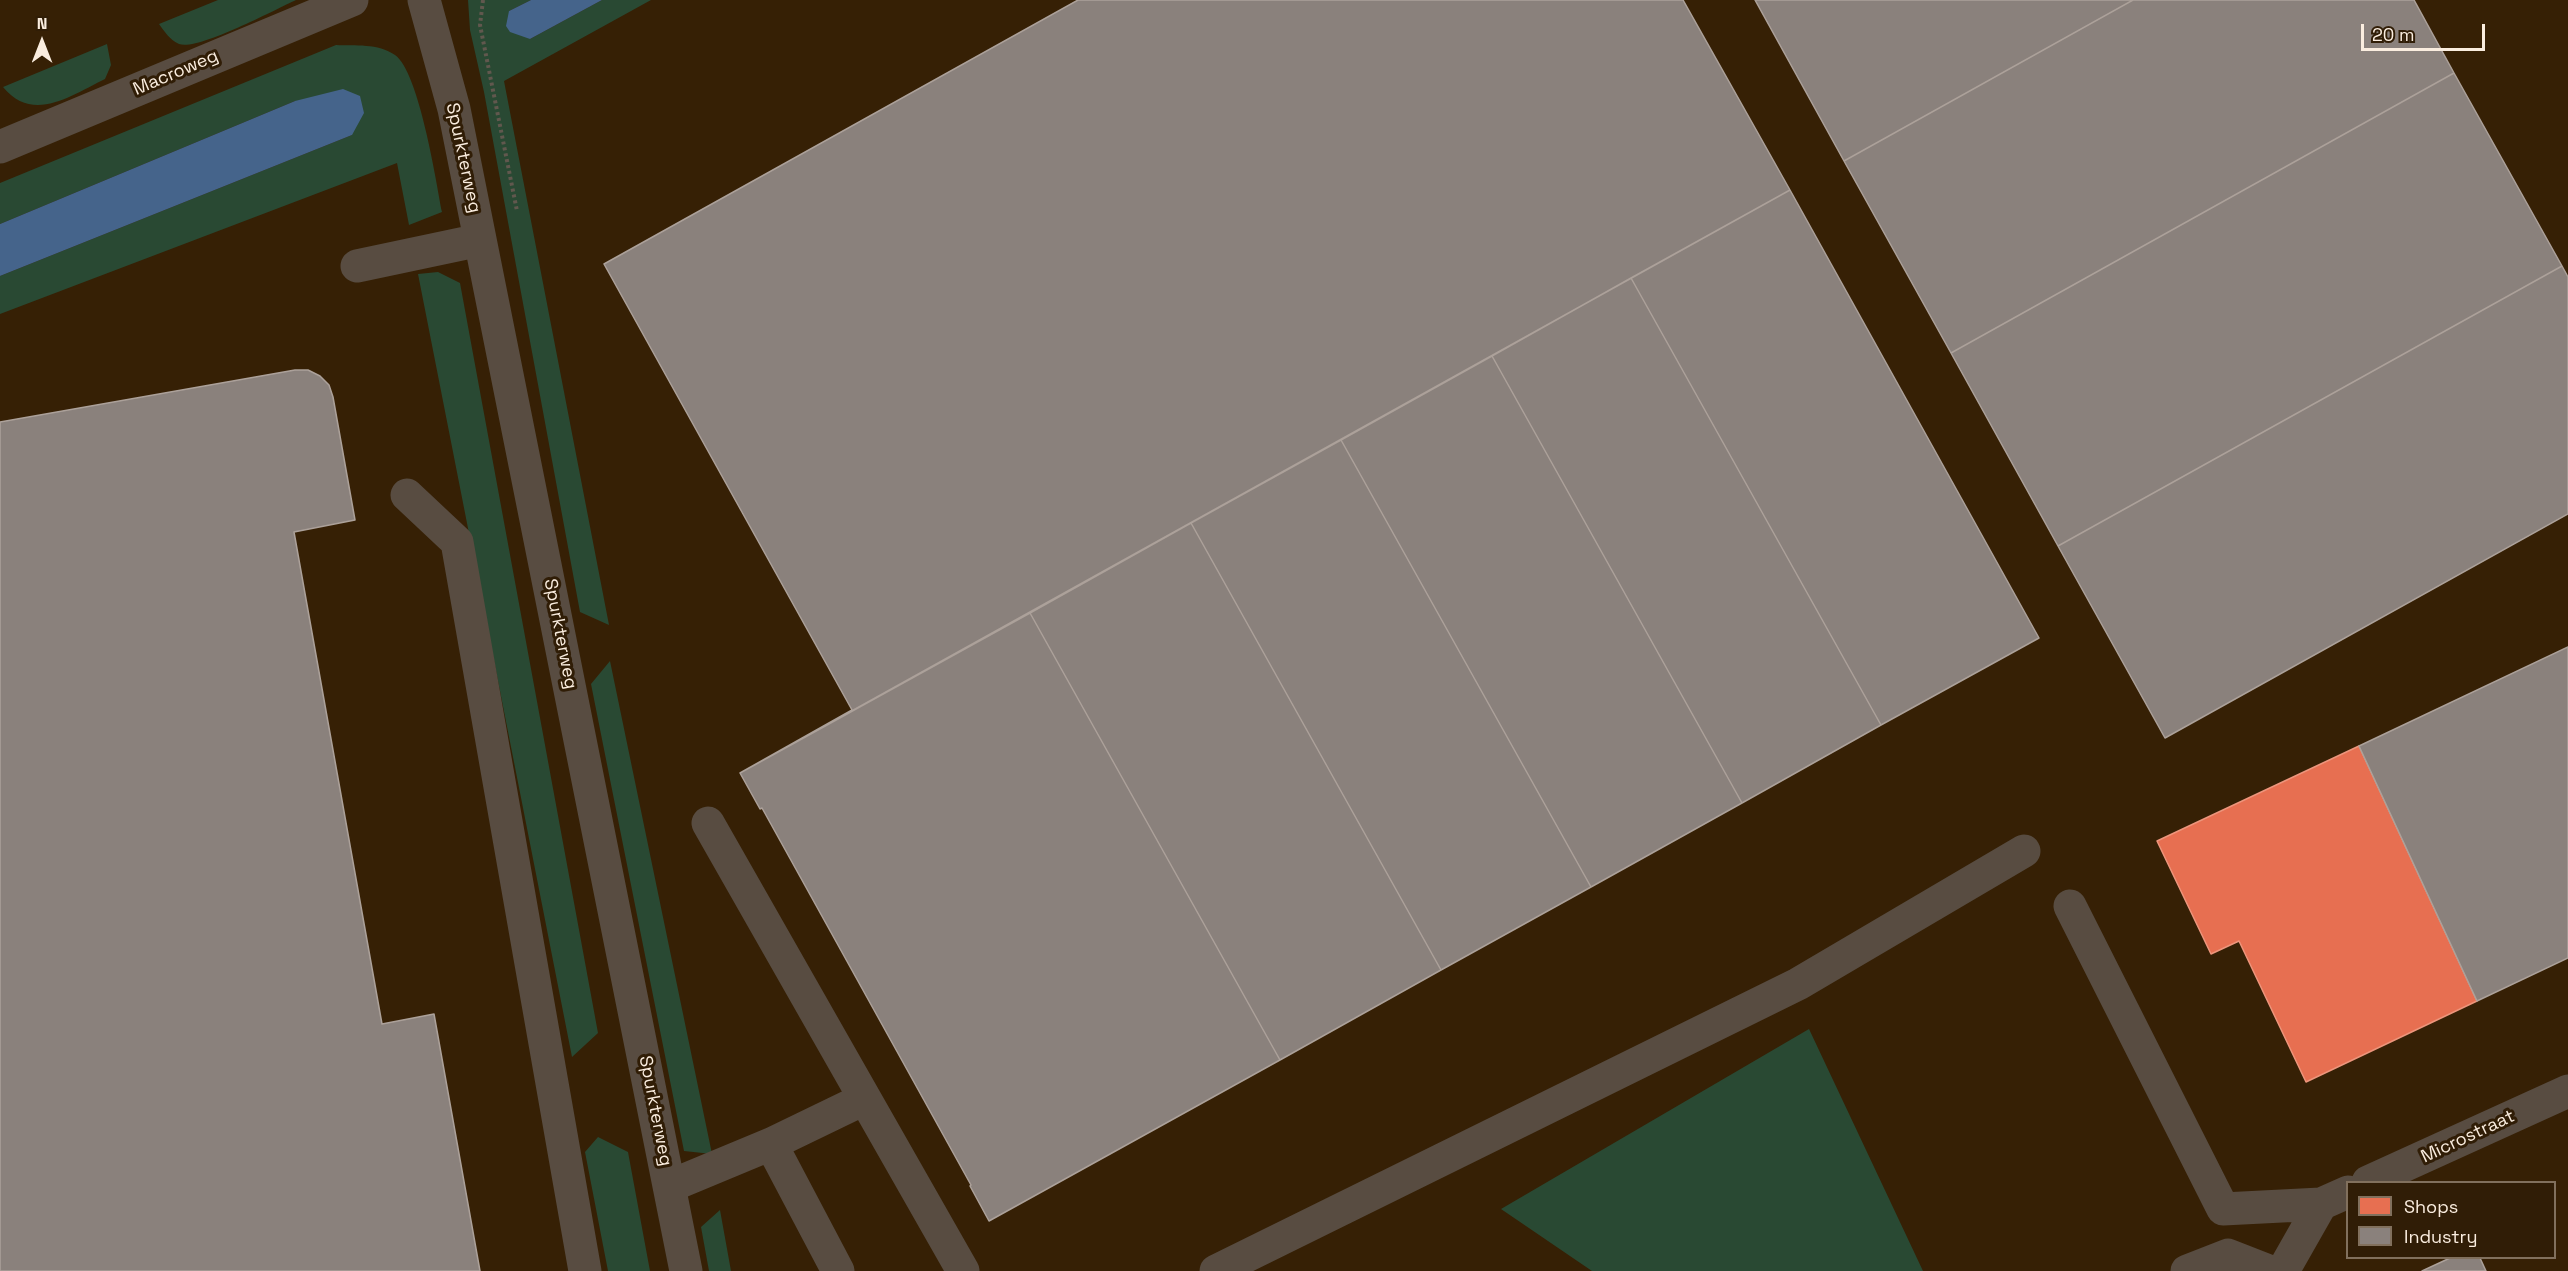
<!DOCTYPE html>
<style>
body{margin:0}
#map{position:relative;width:2568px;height:1271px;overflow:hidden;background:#261c10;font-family:"Space Grotesk",sans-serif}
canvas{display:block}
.legend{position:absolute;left:2346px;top:1181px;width:210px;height:78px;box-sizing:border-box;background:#301d06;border:2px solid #81705d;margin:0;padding:8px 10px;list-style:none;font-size:18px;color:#faeddf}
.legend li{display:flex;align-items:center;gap:12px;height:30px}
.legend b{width:30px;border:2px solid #81705d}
.north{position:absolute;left:12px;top:12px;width:60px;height:60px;-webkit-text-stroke:4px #301d06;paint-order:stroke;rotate:0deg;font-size:16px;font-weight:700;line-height:24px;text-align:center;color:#faeddf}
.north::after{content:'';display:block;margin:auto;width:21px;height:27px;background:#faeddf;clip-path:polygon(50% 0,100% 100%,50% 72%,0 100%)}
.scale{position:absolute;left:2361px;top:24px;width:124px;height:27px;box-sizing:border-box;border:3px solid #faeddf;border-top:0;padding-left:8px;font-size:18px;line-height:21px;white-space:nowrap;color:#faeddf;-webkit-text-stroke:4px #301d06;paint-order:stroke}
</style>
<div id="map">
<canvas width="2568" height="1271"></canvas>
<ul class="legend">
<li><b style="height:16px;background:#e76f51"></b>Shops</li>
<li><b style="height:16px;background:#8a817c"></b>Industry</li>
</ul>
<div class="north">N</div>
<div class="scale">20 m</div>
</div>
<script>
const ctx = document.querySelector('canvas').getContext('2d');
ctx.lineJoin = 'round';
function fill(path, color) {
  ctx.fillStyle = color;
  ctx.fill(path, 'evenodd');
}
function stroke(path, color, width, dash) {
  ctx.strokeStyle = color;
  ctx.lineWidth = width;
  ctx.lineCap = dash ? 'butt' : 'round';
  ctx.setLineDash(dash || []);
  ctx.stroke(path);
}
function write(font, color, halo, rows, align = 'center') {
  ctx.font = font + ' "Space Grotesk",sans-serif';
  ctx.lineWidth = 6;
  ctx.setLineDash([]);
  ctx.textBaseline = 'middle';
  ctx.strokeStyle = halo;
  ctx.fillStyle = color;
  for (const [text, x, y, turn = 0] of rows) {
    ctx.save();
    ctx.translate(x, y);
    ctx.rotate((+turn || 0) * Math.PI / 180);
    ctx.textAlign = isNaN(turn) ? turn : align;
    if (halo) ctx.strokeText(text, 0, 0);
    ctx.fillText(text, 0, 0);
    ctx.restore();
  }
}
const built = new Path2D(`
 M0,0H2568V1271H0ZM2348,1182H2554V1258H2348Z`);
const green = new Path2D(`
 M218,0H296C274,10 198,51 179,44C170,40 164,31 159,24Z
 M468,0H531L509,11L530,39L602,0H651L504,81L609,625L580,612L484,92L470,30Z
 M107,44L111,65L105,79C72,95 33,124 3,87Z
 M336,45C355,46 378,43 395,55C419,72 436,180 442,212L409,225L397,163L0,314V276L352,135L295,101L0,224V183Z
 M438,272L460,283L598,1033L572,1057L418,274Z
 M610,661L712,1154L684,1151L591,684Z
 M1809,1029L1923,1271H1592L1501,1209Z
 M598,1137L628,1152L650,1271H608L585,1152Z
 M720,1210L731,1271H709L701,1227Z`);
const water = new Path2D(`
 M531,0H602L530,39L510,32L506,26L509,11Z
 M343,89L360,96L364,113L352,135L0,276V224L295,101Z`);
const shops = new Path2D(`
 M2359,746L2477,1001L2306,1082L2239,941L2211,954L2157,841Z`);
const industry = new Path2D(`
 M1078,0H1683L1790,190L740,773L852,710L604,264Z
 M1755,0H2133L1844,161Z
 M2133,0H2414L2454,73L1951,353L1844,161Z
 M2454,73L2562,266L2058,546L1951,353Z
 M1790,190L2039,638L1881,725L1631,278Z
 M2562,266L2568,277V514L2165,738L2058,546Z
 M1631,278L1881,725L1742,803L1492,356Z
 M1492,356L1742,803L1591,887L1341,440Z
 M295,370H308L320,376L329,385L333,397L355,520L294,532L382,1024L434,1014L480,1271H0V422Z
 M1341,440L1591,887L1441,970L1191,523Z
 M1191,523L1441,970L1280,1060L1030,613Z
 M1030,613L1280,1060L989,1221L970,1186L971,1185L762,808L760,809L740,773Z
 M2568,647V958L2477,1001L2359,746Z
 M2450,1258H2480L2486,1271H2422Z`);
const path = new Path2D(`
 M483,0L480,25L517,211`);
const minor = new Path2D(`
 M424,0L454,109L686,1271
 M0,147L352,0
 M357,266L480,240
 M407,495L457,542L585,1271
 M708,823L963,1271
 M2070,906L2223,1209L2321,1204
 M771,1144L838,1271
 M2368,1182L2568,1091
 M670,1186L771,1144L864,1099
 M1216,1271L1798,984L2024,851
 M2187,1271L2228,1255L2269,1271
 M2283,1271L2321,1204L2348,1192`);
const streetNames = [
 ["Macroweg",176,73,-23],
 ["Spurkterweg",463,158,78],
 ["Spurkterweg",560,634,79],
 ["Spurkterweg",655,1111,79],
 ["Microstraat",2468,1137,-25]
];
fill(built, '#362005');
fill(green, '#294933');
fill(water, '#45648b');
fill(shops, '#e76f51');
stroke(shops, '#ed957c', 1.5);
fill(industry, '#8a817c');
stroke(industry, '#aca19a', 1.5);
stroke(path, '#61584e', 4, [3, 3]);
stroke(minor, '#584c41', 33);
write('18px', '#faeddf', '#301d06', streetNames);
</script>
